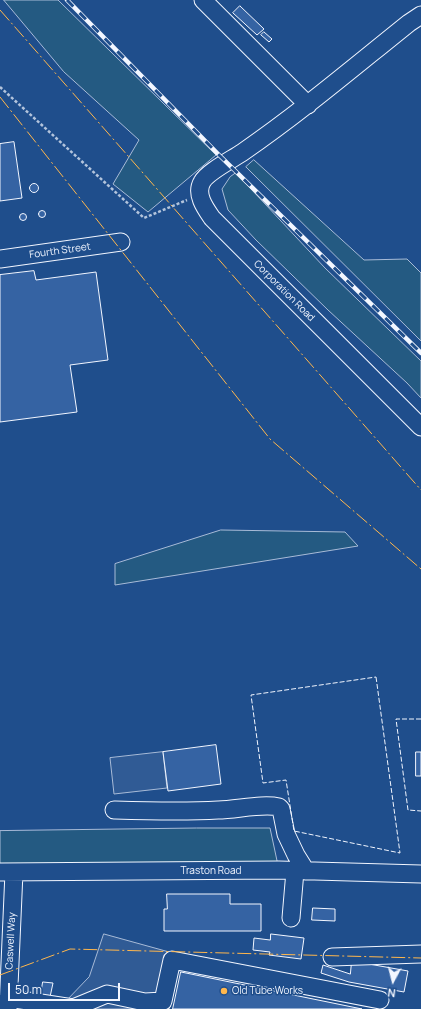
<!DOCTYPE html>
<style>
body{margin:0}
#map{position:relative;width:421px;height:1009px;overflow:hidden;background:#1f4e8c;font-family:Manrope,sans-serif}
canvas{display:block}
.north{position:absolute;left:373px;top:961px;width:40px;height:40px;-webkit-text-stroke:3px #1f4e8c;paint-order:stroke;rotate:187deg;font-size:11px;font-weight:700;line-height:16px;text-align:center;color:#f2f6ff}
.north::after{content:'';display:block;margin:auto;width:14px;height:18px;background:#f2f6ff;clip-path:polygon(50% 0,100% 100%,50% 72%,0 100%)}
.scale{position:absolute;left:8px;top:983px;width:112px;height:18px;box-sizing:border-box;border:2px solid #f2f6ff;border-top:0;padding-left:5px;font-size:12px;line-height:14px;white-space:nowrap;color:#f2f6ff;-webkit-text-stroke:3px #1f4e8c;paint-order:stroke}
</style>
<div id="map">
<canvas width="421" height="1009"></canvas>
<div class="north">N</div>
<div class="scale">50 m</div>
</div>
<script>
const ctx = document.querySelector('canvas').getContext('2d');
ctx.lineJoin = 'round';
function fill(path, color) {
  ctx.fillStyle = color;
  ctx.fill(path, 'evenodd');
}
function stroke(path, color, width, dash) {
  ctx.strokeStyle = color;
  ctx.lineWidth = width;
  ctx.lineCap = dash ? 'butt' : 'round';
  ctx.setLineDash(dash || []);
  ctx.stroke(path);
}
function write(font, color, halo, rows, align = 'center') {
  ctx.font = font + ' Manrope,sans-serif';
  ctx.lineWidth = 3;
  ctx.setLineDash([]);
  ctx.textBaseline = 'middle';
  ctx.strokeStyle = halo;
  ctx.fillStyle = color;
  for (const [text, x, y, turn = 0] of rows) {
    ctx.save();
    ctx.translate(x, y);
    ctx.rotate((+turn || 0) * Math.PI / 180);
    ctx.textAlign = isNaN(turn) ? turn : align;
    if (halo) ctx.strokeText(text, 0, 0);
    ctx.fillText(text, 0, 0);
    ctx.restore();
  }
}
const green = new Path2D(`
 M4,0H58L216,155L148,212L113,184L139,140L64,72Z
 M254,160L364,260L407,259L421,273V341L246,167Z
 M236,173L325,268L421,361V398L407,383L328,310L256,240L228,210L222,189L230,177Z
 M221,530L345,532L358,546L115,585V564Z
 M197,828H270L279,870L0,872V831Z`);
const parking = new Path2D(`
 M163,752L167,788L114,794L110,758Z
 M104,934L180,955L169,1009H61L65,1002L89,977Z`);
const building = new Path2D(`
 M240,6L264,29L257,35L233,13Z
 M264,32L272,39L269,42L261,35Z
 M14,142L22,198L0,201V144Z
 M29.5 188a4.5 4.5 0 1 1 9 0a4.5 4.5 0 1 1-9 0Z
 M38.5 214a3.5 3.5 0 1 1 7 0a3.5 3.5 0 1 1-7 0Z
 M19.5 217a3.5 3.5 0 1 1 7 0a3.5 3.5 0 1 1-7 0Z
 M34,271L36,280L96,272L108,360L70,365L77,412L0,422V275Z
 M216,745L221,784L168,791L163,752Z
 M416,752H421V776H416Z
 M167,894H230V904H261V931H164V909H167Z
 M313,908L335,909V921L312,920Z
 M271,934L304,938L301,959L269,955L270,952L253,950L254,938L270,940Z
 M352,961L408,971L404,992L349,982L321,973L323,965L350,974Z
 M181,972L362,1009H173Z
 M43,982L53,983L50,997L41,995Z`);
const path = new Path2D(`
 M0,87L144,218L187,200`);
const minor = new Path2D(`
 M203,0L308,105
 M421,15L409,23C354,67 301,112 243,152C233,159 207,172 202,182C195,194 205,208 212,218L421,427
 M0,259L121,242
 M114,810C149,811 183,812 218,810C236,810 262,803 279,807L281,809L286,834L296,855L306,871
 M0,872L279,870L421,874
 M291,918L295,871
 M332,957L421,954
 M8,998L73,1008L107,994L145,1002L163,1001L172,960L380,1000
 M8,1009L14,872`);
const rail = new Path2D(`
 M67,0L217,153L421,353`);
const fence = new Path2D(`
 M376,677L400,853L294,831L286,780L263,783L251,695Z
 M421,719H396L408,810L421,811`);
const power = new Path2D(`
 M0,10L421,490
 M0,97L270,439L421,569
 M0,975L70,949L421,958`);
const markers = [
 [224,991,4,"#ffb74d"]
];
const streetNames = [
 ["Fourth Street",60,251,-8],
 ["Corporation Road",284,291,45],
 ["Traston Road",211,871],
 ["Caswell Way",11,941,-87]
];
const poiNames = [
 ["Old Tube Works",232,991]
];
fill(green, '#245a82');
stroke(green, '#a8bbd7', 1);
fill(parking, '#305b95');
stroke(parking, '#a8bbd7', 1);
fill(building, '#3563a3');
stroke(building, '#f2f6ff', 1);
stroke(minor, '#f2f6ff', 19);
stroke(path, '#b3c4dc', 2.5, [3, 2]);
stroke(minor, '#1f4e8c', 17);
stroke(rail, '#f2f6ff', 4.5);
stroke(rail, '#1f4e8c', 3, [9]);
stroke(fence, '#f2f6ff', 1, [5, 2]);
stroke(power, '#ffb74d', 1, [14, 3, 2, 3]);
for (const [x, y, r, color] of markers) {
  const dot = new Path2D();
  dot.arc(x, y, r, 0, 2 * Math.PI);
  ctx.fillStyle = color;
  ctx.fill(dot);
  stroke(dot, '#1f4e8c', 1.5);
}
write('10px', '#f2f6ff', '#1f4e8c', streetNames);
write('10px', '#f2f6ff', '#1f4e8c', poiNames, 'left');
</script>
